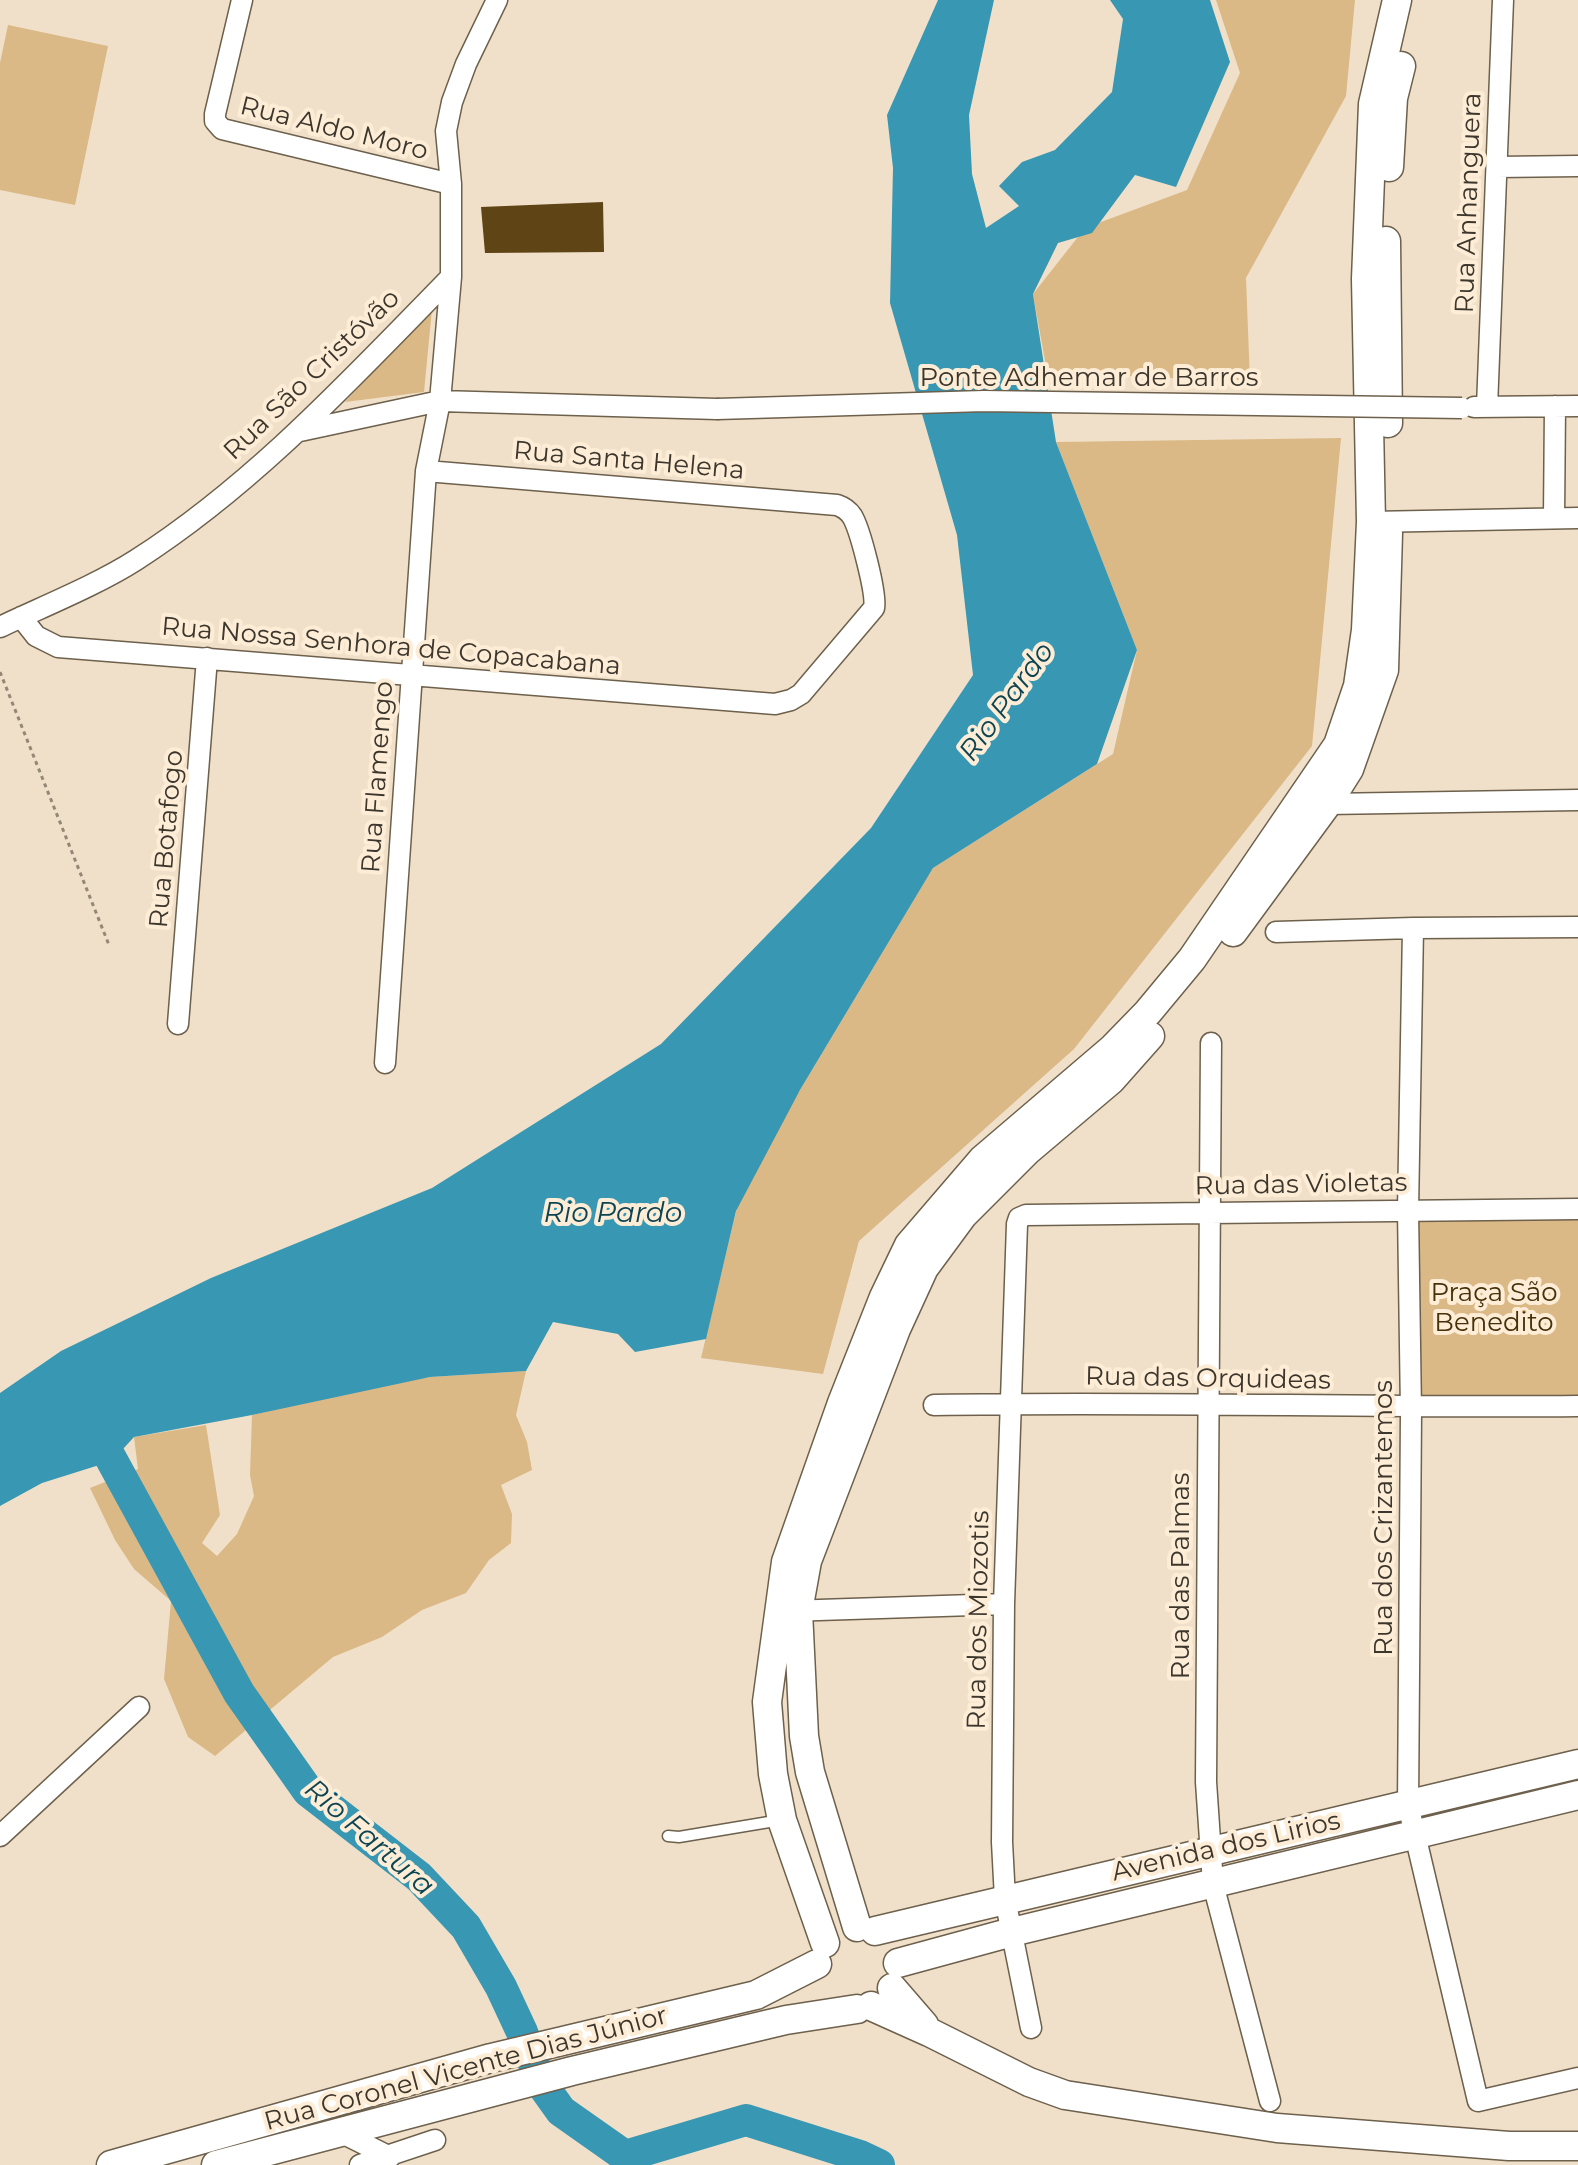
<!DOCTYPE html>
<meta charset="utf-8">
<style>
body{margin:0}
canvas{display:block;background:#f0e0c9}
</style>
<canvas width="1578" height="2165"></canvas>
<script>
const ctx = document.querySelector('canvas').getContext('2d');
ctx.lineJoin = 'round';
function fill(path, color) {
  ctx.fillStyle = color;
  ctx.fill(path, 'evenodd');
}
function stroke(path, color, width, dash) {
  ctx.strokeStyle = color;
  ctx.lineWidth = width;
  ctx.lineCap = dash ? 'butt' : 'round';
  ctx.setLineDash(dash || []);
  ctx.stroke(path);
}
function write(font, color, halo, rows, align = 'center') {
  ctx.font = font + ' Montserrat,sans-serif';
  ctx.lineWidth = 8;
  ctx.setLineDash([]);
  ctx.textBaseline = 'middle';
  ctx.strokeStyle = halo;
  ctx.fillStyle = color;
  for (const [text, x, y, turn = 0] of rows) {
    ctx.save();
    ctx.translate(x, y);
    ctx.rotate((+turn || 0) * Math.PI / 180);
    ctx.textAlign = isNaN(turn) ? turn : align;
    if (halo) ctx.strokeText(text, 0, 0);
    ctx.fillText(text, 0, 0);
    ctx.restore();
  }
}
const green = new Path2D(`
 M1216,0H1355L1346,96L1246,278L1250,382L1047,372L1033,294L1085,228L1187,190L1240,73Z
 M8,25L108,46L75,205L0,190V63Z
 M432,309L424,392L345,402Z
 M1341,438L1312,746L1074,1049L859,1241L823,1374L701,1358L742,1187L933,868L1113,754L1137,650L1056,442Z
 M1578,1209V1407L1411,1413L1408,1210Z
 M526,1371L516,1415L527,1442L532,1470L501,1485L512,1514L511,1543L489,1560L466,1593L422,1610L382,1637L333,1657L215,1756L188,1737L164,1679L171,1601L134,1569L115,1540L90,1488L138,1469L134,1437L206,1425L220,1515L202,1543L217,1556L237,1534L254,1496L250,1475L252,1415L377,1385L430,1377Z`);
const water = new Path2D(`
 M938,0H994L969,115L972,174L986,228L1019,206L999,186L1022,162L1055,150L1112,92L1123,19L1110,0H1210L1230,62L1176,187L1135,175L1092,233L1058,243L1033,294L1056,442L1137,650L1097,764L933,868L800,1090L736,1211L706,1339L635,1352L618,1334L553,1322L526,1371L430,1377L252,1415L134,1437L112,1461L42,1483L0,1506V1393L61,1351L211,1278L432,1188L661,1044L871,828L973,675L957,535L890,303L893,168L887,115Z`);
const river = new Path2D(`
 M92,1424L239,1693L308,1791L419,1877L466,1927L501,1987L522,2032L541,2083L561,2111L625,2156L746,2120L860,2156L879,2165`);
const building = new Path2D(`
 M603,202L604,252L485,253L481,207Z`);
const path = new Path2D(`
 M0,672L109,945`);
const lane = new Path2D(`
 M668,1836L679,1837L781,1820`);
const street = new Path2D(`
 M242,0L215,114V121L222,129L451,184
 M1497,167L1578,166
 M1474,407L1578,406
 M1487,407L1503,0
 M300,431L440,401L717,409
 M1554,517L1555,406
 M1371,522L1578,518
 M21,617L36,636L58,647L775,704L791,700L801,694L874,608C877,594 860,529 852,516C848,510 843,507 837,505L426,471
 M0,627C42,607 97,585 136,560C256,483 352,378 451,277
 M1327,804L1578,800
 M1413,928L1408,1210L1411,1413L1408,1805L1478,2101L1578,2078
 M1276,932L1413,928L1578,927
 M178,1024L207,658
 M1211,1043L1206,1782L1213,1884L1270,2101
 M385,1063L426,471L440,401L451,277V184L446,131L452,102L466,64L497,0
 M934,1405C1149,1401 1363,1408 1578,1406
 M788,1611L1004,1604
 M0,1836L139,1707
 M1031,2028L1005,1899L1002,1842L1004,1604L1017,1224L1019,1218L1026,1215L1578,1209
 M340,2132L390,2157
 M360,2165L435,2140`);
const secondary = new Path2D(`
 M1389,167L1393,98L1401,66
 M1386,241L1388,423
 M1233,932L1327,804L1349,769L1384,670L1388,533
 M857,1927L810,1772L804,1736L798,1611L807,1561L896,1329L924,1268L963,1215L1027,1151L1111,1080L1150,1036
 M875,1931L1578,1764
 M825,1943L782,1820L773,1774L767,1702L786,1562L842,1403L884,1297L909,1245L982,1160L1112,1049L1148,1012L1192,959L1338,745L1358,686L1366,630L1371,522L1366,279L1373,104L1397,0
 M898,1963L1012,1932L1578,1795
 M892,1988L924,2025
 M871,2006L929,2032L1029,2082L1065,2095L1277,2128L1509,2146H1578
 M111,2165L491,2058L756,1995L817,1964
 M216,2165L572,2071L786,2020L857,2009`);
const streetBridge = new Path2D(`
 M717,409L984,401L1462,408`);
const streetNames = [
 ["Rua Aldo Moro",334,129,14],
 ["Rua Anhanguera",1469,203,-88],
 ["Rua São Cristóvão",312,375,-44],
 ["Ponte Adhemar de Barros",1089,378],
 ["Rua Santa Helena",629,461,5],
 ["Rua Nossa Senhora de Copacabana",391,647,5],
 ["Rua Flamengo",378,777,-86],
 ["Rua Botafogo",167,839,-85],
 ["Rua das Violetas",1301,1185,-1],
 ["Rua das Orquideas",1208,1379,1],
 ["Rua dos Crizantemos",1384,1518,-90],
 ["Rua das Palmas",1181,1576,-90],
 ["Rua dos Miozotis",979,1620,-89],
 ["Avenida dos Lirios",1226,1847,-13],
 ["Rua Coronel Vicente Dias Júnior",466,2069,-15]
];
const parkNames = [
 ["Praça São",1494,1293],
 ["Benedito",1494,1323]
];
const waterNames = [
 ["Rio Pardo",1007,702,-54],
 ["Rio Pardo",613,1214],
 ["Rio Fartura",369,1838,41]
];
fill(green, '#dab986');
fill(water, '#3897b3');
stroke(river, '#3897b3', 32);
fill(building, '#5f4415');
stroke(lane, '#6d604c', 13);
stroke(street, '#6d604c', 23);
stroke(secondary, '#6d604c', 31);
stroke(path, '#938878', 3, [4, 4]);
stroke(lane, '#fff', 10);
stroke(street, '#fff', 20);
stroke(secondary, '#fff', 28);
stroke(streetBridge, '#6d604c', 23, []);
stroke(streetBridge, '#fff', 20);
write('26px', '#3c362d', '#fdedd6', streetNames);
write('26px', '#46310b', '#fdedd6', parkNames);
write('italic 28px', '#0d4453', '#fdedd6', waterNames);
</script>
